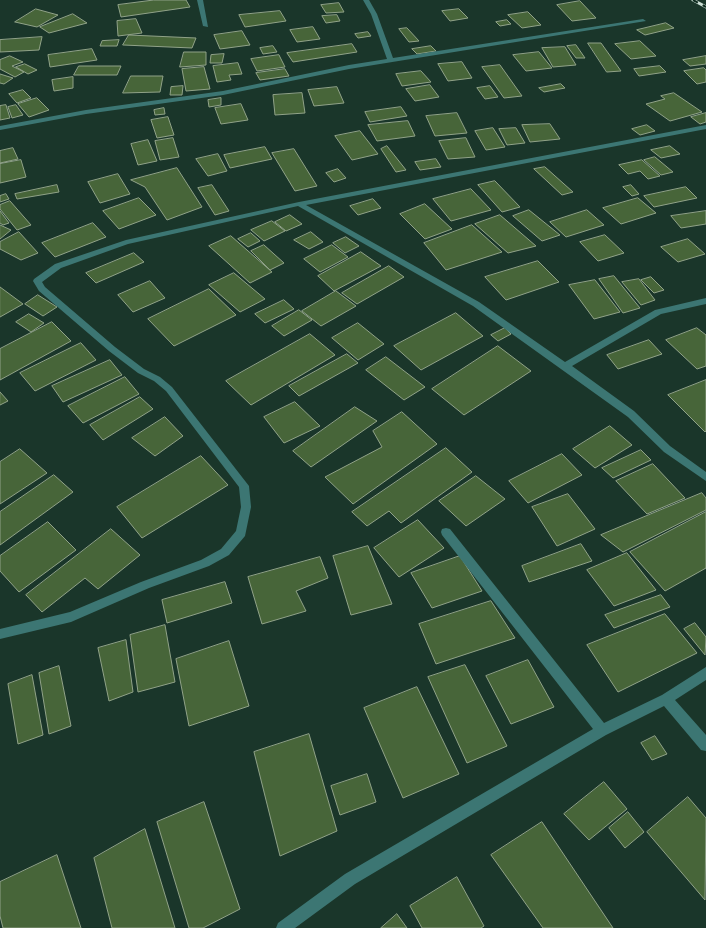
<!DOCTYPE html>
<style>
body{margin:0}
canvas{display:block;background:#1a362a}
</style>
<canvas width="706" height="928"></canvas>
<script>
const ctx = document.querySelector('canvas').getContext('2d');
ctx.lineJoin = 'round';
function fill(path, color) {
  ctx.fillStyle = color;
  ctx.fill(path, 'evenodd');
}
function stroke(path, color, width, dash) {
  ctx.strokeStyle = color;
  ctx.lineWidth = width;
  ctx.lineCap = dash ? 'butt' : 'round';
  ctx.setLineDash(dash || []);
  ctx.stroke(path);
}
const building = new Path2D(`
 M154,0H186L190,7L121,17L118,5Z
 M580,1L596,18L572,21L557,5Z
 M339,3L344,12L326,13L321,5Z
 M36,9L58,15L37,27L15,22Z
 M459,9L468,18L450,21L442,11Z
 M280,11L286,21L245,27L239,15Z
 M528,12L541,25L522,28L508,15Z
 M73,14L87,23L49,33L40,27Z
 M337,15L340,21L326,23L322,16Z
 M136,19L142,33L118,36L117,21Z
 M507,20L511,24L500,26L496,22Z
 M666,23L674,28L645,35L637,30Z
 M313,27L320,39L297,42L290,30Z
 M407,28L419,41L409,42L399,29Z
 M242,31L250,45L220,49L214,35Z
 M368,32L371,36L358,38L355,34Z
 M129,35L196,38L192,48L123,45Z
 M42,37L39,50L0,52V40Z
 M119,40L117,46H100L102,41Z
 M640,41L656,56L631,59L615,44Z
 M588,43H601L621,71L607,72Z
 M352,44L357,52L293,62L287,53Z
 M576,45L585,58H576L567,46Z
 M273,46L277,52L263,54L260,48Z
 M431,46L436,51L417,54L412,49Z
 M565,47L576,65L553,67L542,48Z
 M92,49L97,60L50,67L48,55Z
 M184,52H206V65L180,67Z
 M539,52L552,68L526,71L513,55Z
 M224,54L222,63H210L211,55Z
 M279,55L285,67L257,71L251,59Z
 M10,56L23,62L12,66L24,72L15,77L0,69V60Z
 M706,56V64L690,66L683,60Z
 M462,62L472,78L448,81L438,64Z
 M238,63L242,74L229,75L231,80L217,82L213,66Z
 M25,64L37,70L28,74L16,67Z
 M500,65L522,96L504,98L482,67Z
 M79,66H121L117,75H74Z
 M660,66L666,72L639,76L634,69Z
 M204,67L210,89L186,91L182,69Z
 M704,68L706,70V82L697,84L684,71Z
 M285,69L289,76L260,80L256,73Z
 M421,71L431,82L402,86L396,74Z
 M0,74L13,78L4,84L0,83Z
 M131,76H163L160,92L123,93Z
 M73,77V88L54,91L52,80Z
 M561,84L565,88L544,92L539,88Z
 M430,85L439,97L415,101L406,89Z
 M183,86L182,95H170L171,87Z
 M490,86L498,97L485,99L477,88Z
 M337,87L344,103L314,106L308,90Z
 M23,90L31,98L17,103L9,94Z
 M302,93L305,113L275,115L273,95Z
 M674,93L702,112L670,121L646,104L665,99L661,96Z
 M37,98L49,110L29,117L18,104Z
 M221,98V105L209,107L208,100Z
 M241,104L248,120L221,124L215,108Z
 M6,105L10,118L0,120V106Z
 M16,105L23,115L12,118L8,107Z
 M401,107L407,116L370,122L365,112Z
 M164,108L165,114L155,115L154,110Z
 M457,113L467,133L435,136L426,116Z
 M706,113V122L700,124L691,117Z
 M168,117L174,135L157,138L151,120Z
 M408,121L415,136L377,141L368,125Z
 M550,124L560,139L530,142L522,125Z
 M647,125L655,131L640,135L632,129Z
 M493,128L505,147L486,150L475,131Z
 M516,128L525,143L507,145L499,129Z
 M360,131L378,154L352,160L335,136Z
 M173,138L179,157L160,160L155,141Z
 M466,138L475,157L448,159L439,141Z
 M148,140L157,161L138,165L131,144Z
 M387,146L406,170L396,172L381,149Z
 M670,146L680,154L661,158L651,150Z
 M265,147L272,159L230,168L224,155Z
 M13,148L18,159L0,163V151Z
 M294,149L317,186L295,191L272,153Z
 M218,154L227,171L208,176L196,159Z
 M655,157L673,172L661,175L644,160Z
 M436,159L441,167L420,170L415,162Z
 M21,160L26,177L0,183V164Z
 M642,160L660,176L648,179L640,171L628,174L619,165Z
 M545,167L573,192L562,195L534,169Z
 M177,168L202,207L167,220L145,187L131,180Z
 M338,169L346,178L334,182L326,173Z
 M118,174L130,194L100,203L88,182Z
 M495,181L520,207L502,212L478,185Z
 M57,185L59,192L17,199L15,194Z
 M212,185L229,211L215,215L198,188Z
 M631,185L639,194L632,196L623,187Z
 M686,187L697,198L654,207L644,196Z
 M471,189L491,210L451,221L433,199Z
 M6,194L9,199L0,202V196Z
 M139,198L156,215L119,229L103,211Z
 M638,198L656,213L621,224L603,208Z
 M373,199L381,208L358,215L350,206Z
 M10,201L31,225L17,230L0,209V205Z
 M425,204L452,229L425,239L400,214Z
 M529,210L560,235L542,241L513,216Z
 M587,210L604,225L566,237L550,222Z
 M0,211L9,223L3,225L0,223Z
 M706,211V224L681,228L671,216Z
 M290,215L302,224L286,231L275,222Z
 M500,215L536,246L508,253L475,224Z
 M272,221L285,231L264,241L251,230Z
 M93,223L106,237L55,257L42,243Z
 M0,225L11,230L0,239Z
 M472,225L502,252L446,270L424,243Z
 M19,232L38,253L21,260L0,249V242Z
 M311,232L323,242L309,249L294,240Z
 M251,233L260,241L248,247L238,239Z
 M605,235L624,253L598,261L580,242Z
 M231,236L272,272L250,283L209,246Z
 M346,237L359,246L345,253L333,243Z
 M688,239L705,254L678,262L661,247Z
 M264,245L284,263L270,270L251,251Z
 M332,245L348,257L320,272L304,259Z
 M361,252L381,266L334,291L318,276Z
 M134,253L144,262L96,283L86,273Z
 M538,261L559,282L506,300L485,277Z
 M389,266L404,277L357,304L342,293Z
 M234,273L265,299L240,312L209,285Z
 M614,276L640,308L623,313L599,279Z
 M651,277L664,290L654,293L641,280Z
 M639,279L655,300L641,305L622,282Z
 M595,280L620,312L594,319L569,285Z
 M150,281L165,298L133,312L118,295Z
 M0,287L23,304L0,317Z
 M209,289L236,315L174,346L148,319Z
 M336,291L356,306L321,326L302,311Z
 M38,295L57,307L43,316L25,304Z
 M284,300L294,309L265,323L255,314Z
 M299,310L312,320L284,336L272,326Z
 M456,313L483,336L421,370L394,346Z
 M29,314L44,323L31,332L16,322Z
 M52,322L71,341L0,380V349Z
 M358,323L384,344L358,360L332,338Z
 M505,328L511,334L498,341L491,335Z
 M697,328L706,335V366L697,369L666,340Z
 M310,334L335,355L251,405L226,381Z
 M649,340L662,354L618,369L607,355Z
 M81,343L96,360L35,391L20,373Z
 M498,346L531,371L464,415L432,389Z
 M347,354L358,363L299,396L289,386Z
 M386,357L425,387L404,400L366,370Z
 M110,360L122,375L63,402L52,386Z
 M125,377L139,394L83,423L68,406Z
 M706,380V431L705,432L668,395Z
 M0,392L8,401L0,405Z
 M140,397L153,409L103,440L90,425Z
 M295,402L320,426L284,443L264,417Z
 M355,407L377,421L311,467L293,451Z
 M402,412L437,444L353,504L325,477L382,447L373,431Z
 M165,417L183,436L155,456L132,438Z
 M610,426L632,445L595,468L573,449Z
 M446,448L472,472L401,523L389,511L367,526L352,512Z
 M20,449L47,473L0,504V462Z
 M641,450L651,460L613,478L602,468Z
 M562,454L582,475L528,503L509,481Z
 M201,456L228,485L142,538L117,507Z
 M653,464L685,498L647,514L616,481Z
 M54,475L73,492L0,545V512Z
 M476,476L505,499L466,526L439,501Z
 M702,493L706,498V510L623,552L601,535Z
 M568,494L595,529L557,546L532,507Z
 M706,512V568L665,591L630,552Z
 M418,520L444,548L399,577L374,548Z
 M48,522L76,550L19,592L0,571V556Z
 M111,529L140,555L98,589L85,578L42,612L26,595Z
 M581,544L592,561L529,582L522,566Z
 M368,546L392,604L351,615L333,556Z
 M627,553L656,590L614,606L587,570Z
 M460,556L482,591L432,608L411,573Z
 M320,557L328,578L296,591L306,611L262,624L248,577Z
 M225,582L232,603L167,623L162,600Z
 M661,595L670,607L614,628L605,615Z
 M491,601L515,638L436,664L419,624Z
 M665,614L697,653L618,692L587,645Z
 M695,623L706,637L705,655L684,629Z
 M165,625L175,682L138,692L130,635Z
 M126,640L133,692L109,701L98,648Z
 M229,641L249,706L189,726L176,659Z
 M528,660L554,707L511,724L486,676Z
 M465,665L507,746L467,763L428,677Z
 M59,666L71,726L49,734L39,673Z
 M32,675L43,735L18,744L8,684Z
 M417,687L459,774L403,798L364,708Z
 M309,734L337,831L280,856L254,752Z
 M655,736L667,754L652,760L641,743Z
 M367,774L376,802L340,815L331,786Z
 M604,782L627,809L589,840L564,814Z
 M688,797L706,818L705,900L647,832Z
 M204,802L240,909L203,928H189L157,822Z
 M628,812L644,832L625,848L609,828Z
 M542,822L613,928H543L491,855Z
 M145,829L175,928H112L94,858Z
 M57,855L81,928H3L0,916V882Z
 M457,877L484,926L481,928H422L410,906Z
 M397,914L407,928H381Z`);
const minor = new Path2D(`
 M197,0H203L208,27L203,26Z
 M363,0H369L377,14L393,58L643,19L646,21L349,69L223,95L86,114L0,130V126L86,110L223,91L349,65L387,59L371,14Z
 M706,125V129L306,205L479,302L565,362L655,310L706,298V304L661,314L572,366L634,411L670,446L706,472V481L664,452L628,417L473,306L298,206L128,244L61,268L42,282L45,287L115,347L144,369L160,377L172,387L249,486L251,507L245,536L229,555L209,566L149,588L71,622L0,639V629L70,612L141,582L201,560L221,549L236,531L241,507L239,487L166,391L154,381L138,373L109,351L39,291L33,281L34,279L55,264L126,240L299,202Z
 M446,528L450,529L604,723L662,695L706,667V680L675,700L706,735V751L701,750L664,706L606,735L355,884L295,928H276L278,923L345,874L593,729L442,535L441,532L442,529Z`);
const rail = new Path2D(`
 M693,0L706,7`);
fill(building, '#476539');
stroke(building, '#90a288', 1);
fill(minor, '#3c7673');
stroke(rail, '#ccded5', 3);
stroke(rail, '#0f2c20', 2, [5.5]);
</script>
